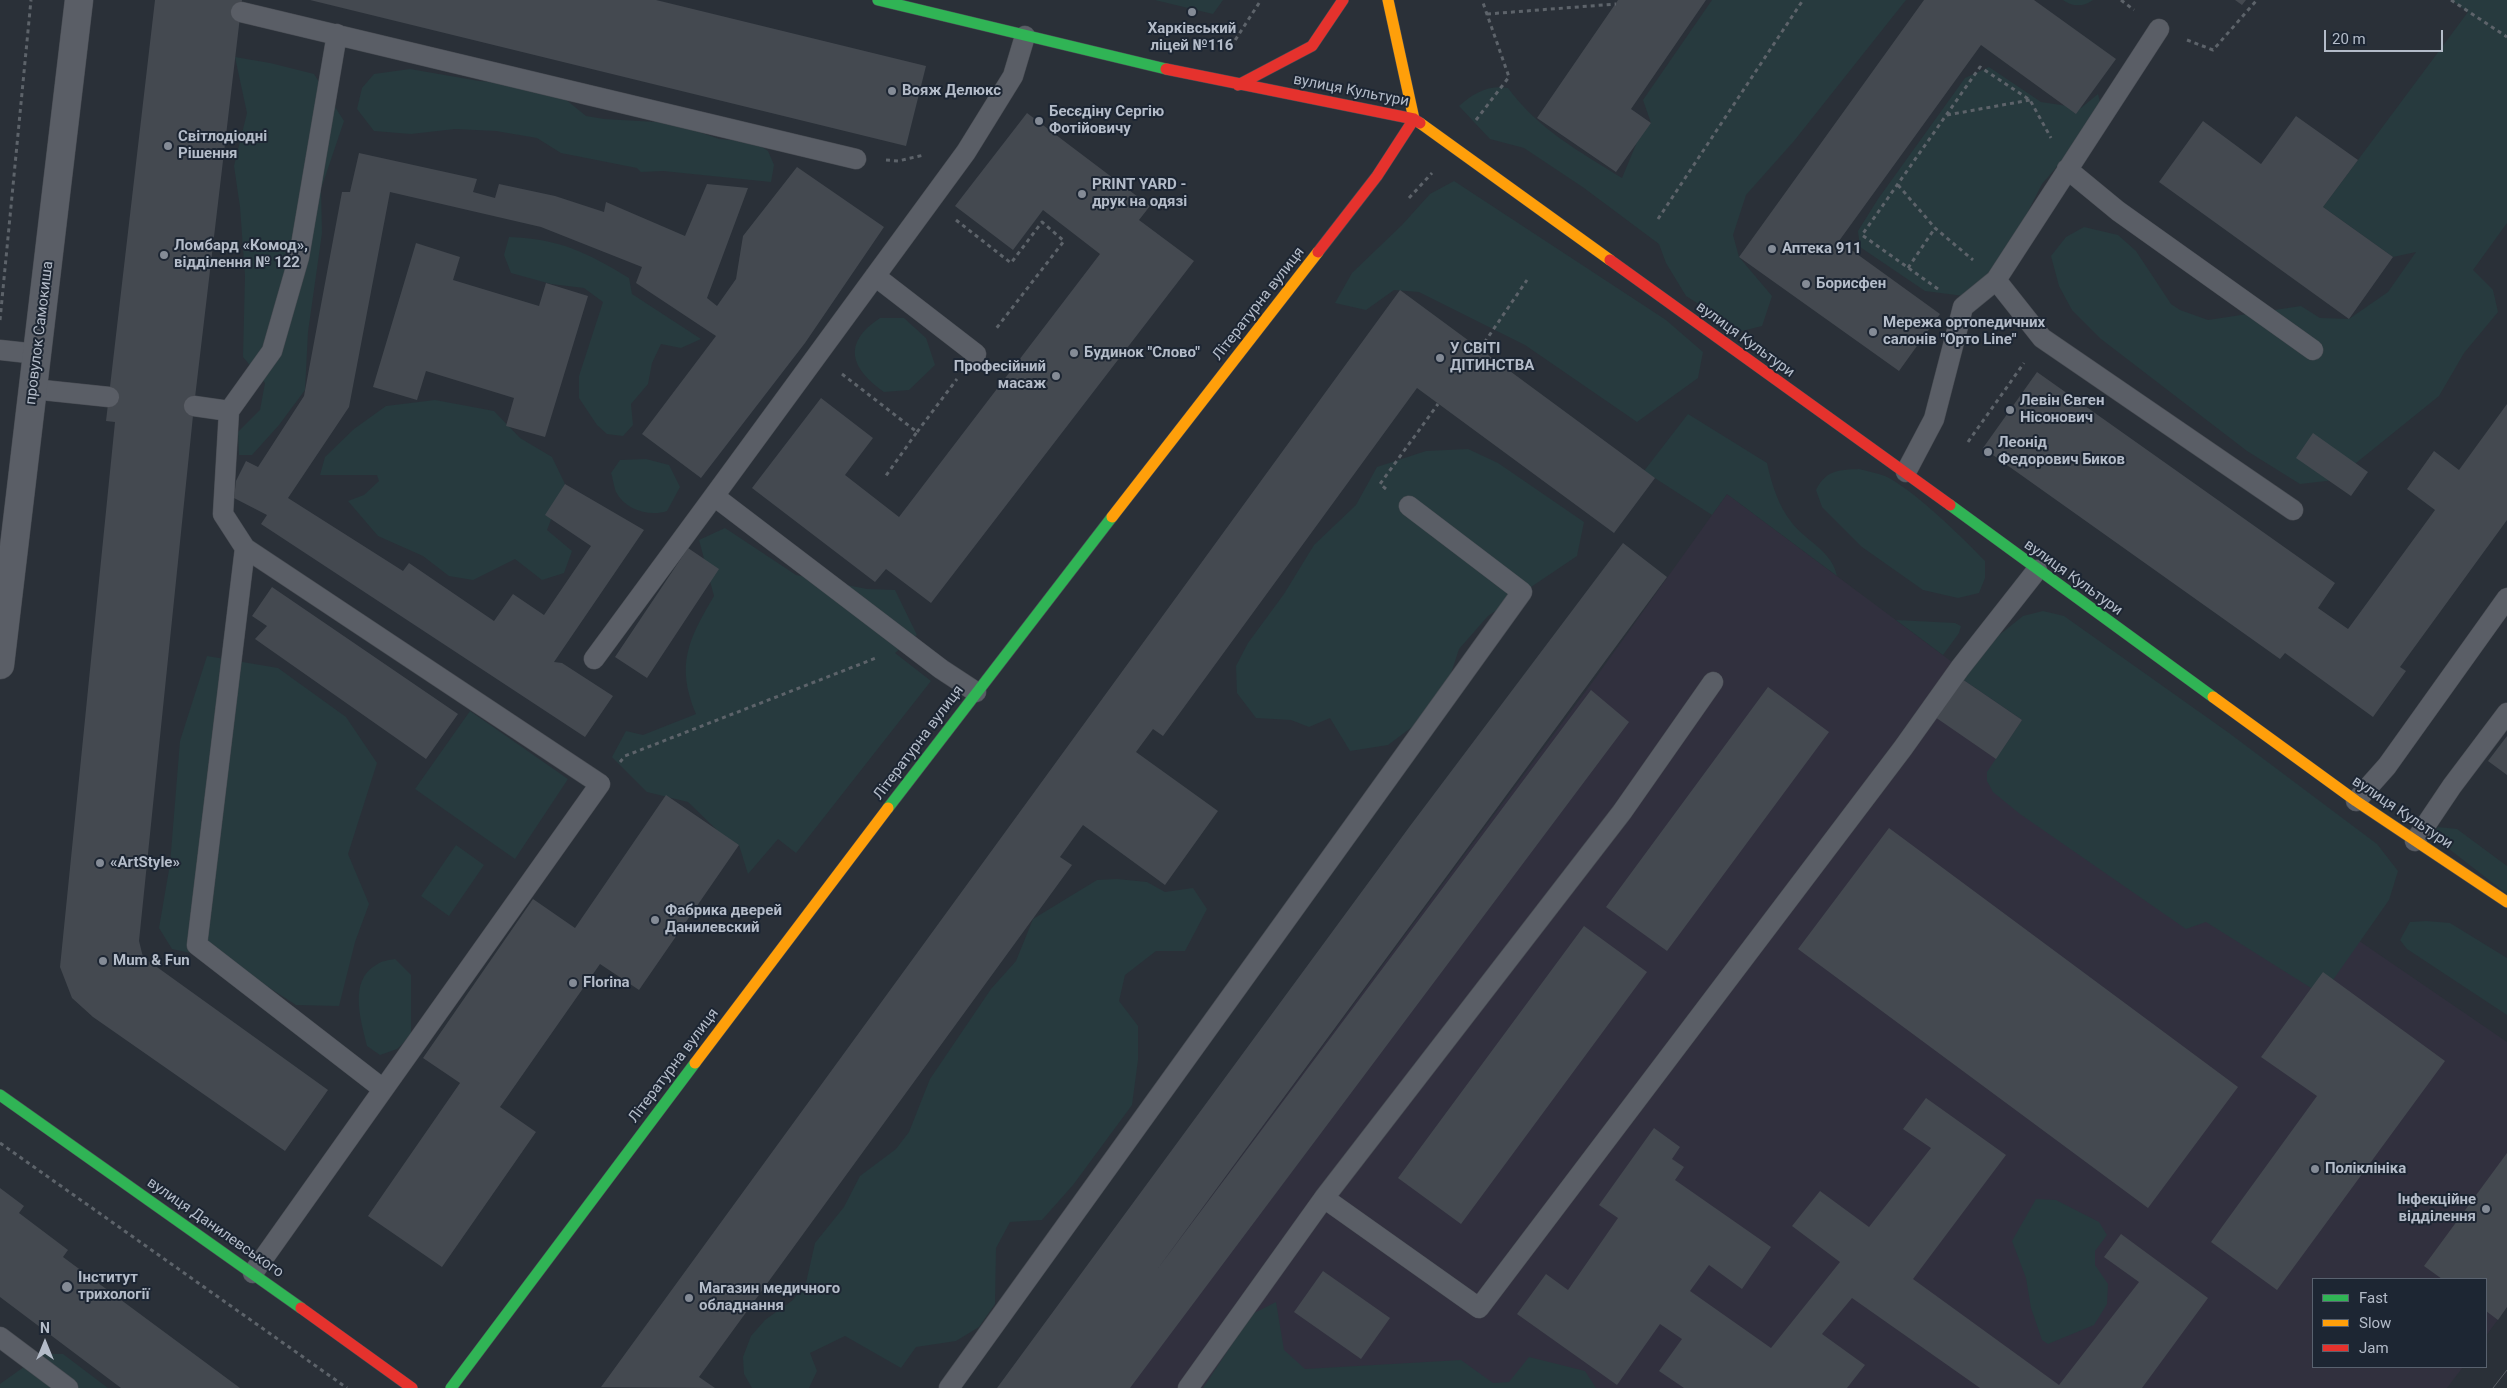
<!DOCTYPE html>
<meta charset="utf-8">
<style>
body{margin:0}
#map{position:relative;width:2507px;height:1388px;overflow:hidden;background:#2a3038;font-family:Roboto,sans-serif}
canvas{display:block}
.legend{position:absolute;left:2312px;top:1278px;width:175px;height:90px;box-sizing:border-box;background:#1d2633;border:1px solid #59626f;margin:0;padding:6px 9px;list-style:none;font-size:15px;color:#b4bcc9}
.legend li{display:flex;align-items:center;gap:10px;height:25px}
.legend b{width:25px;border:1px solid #59626f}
.north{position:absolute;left:20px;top:1318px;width:50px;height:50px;-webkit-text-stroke:4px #1d2633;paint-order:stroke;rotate:0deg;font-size:14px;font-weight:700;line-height:20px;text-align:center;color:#b4bcc9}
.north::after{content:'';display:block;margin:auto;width:18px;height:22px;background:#b4bcc9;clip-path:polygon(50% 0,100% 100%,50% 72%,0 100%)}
.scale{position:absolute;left:2324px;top:30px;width:119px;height:22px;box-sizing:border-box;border:2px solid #b4bcc9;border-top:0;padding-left:6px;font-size:15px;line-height:18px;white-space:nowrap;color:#b4bcc9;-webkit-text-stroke:4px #1d2633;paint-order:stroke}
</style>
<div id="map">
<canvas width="2507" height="1388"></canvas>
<ul class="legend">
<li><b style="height:6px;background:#30b455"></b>Fast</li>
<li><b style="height:6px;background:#ff9f0a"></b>Slow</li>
<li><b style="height:6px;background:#e5322d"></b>Jam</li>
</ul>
<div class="north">N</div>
<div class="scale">20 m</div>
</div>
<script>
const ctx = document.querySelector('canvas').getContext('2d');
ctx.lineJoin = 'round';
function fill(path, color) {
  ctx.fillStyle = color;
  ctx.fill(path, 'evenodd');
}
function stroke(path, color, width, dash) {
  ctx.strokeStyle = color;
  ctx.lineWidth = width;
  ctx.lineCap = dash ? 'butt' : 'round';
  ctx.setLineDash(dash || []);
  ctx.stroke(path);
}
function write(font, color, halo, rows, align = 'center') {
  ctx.font = font + ' Roboto,sans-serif';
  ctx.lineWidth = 4;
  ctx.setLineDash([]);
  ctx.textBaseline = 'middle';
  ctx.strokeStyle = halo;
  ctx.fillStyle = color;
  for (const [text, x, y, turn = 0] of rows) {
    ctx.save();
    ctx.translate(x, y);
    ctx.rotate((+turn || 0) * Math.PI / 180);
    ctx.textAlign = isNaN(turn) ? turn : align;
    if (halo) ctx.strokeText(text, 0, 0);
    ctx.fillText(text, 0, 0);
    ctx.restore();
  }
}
const medical = new Path2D(`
 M1727,494L1960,668L2507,1042V1307L2486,1336V1279H2313V1367H2463L2447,1388H1069L1594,680Z`);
const green = new Path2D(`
 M1155,0H1223L1213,14Z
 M1712,0H1906L1794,141L1746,195L1733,235L1739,257L1772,296L1762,326L1742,331L1686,296L1666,263L1659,244L1584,188L1524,148L1490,139L1459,106C1474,93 1488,85 1508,88C1538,129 1580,152 1622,178L1637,142L1651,123L1643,100Z
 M2063,0H2093C2084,7 2072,7 2063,0Z
 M2451,0H2507V223L2473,270L2493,290L2498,312L2464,353L2439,396L2335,480L2300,484L2247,451L2101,339L2072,310L2059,286L2051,256L2066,237L2084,227L2118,235L2136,251L2171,304L2180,310L2208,320L2301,306L2320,318L2349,319L2388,292L2416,252L2393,257L2323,207L2468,12Z
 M235,57L270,63L314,74L344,121L321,189L322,233L308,332L305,390L279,425L252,455H239L238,432L260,410L265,383L243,357L245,276L240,207L234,166L247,113Z
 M1989,67L2041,102L2081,108L2098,94L2101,106L2074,147L2042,184L2004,259L1964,296L1925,291L1860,247L1858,231L1878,199L1965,78Z
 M410,69L479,81L522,84L559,94L586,116L604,119L674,123L719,139L755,142L768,151L774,165L771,182L663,171L641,172L637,168L561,153L537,138L496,131L455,129L411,134L374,131L357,109L362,88L374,74Z
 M1454,181L1666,320L1703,352L1698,378L1637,422L1525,345L1419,292L1394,290L1366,310L1335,303L1352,273L1402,225L1430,194Z
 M509,237C560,239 586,252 629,278L632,294L701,339L681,348L661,344L652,363L648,384L631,404L633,425L623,436L607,434L597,425L579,398V376L603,302L584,288L551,284L511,273L504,255Z
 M880,318H904L926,338L935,365L909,390L884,392C850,368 842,343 880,318Z
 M435,400L494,411L520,438L552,457L565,484L547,530L572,551L564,573L542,580L515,559L473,580L449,576L423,556L378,536L348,501L364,495L379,481L377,475H320L325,457L354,429L386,406Z
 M1688,414L1767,463C1772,485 1778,505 1792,523C1807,542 1832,551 1837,576L1727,494L1712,515L1644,471Z
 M1468,449L1498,463L1584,522L1577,556L1488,616L1459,649L1440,706L1388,745L1350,751L1330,718L1309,727L1291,720L1256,718L1237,693L1236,666L1248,643L1284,594L1314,545L1356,505L1377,467L1426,451Z
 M646,459L669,465L680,487L667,511C650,517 625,510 616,492C614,487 613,479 611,473L620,460Z
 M1859,469C1867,471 1877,473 1885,476C1913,489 1963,538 1985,561V578L1979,593L1958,598L1923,590L1862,547L1822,507L1816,490C1826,470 1838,470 1859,469Z
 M725,528L796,575L867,589L895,590L917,635L895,653L931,681L796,853L778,839L748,874L739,845L719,832L688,802L647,792L612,757L626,731L643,735L696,714C675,664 689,639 714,596L699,540Z
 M2043,611L2064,616L2229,733L2377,844L2398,871L2389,900L2333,980L2311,988L2206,922L2186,929L2020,814L1993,792L1987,781V772L2022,720L1962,679L1998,636L2023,616Z
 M1896,620L1955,623L1961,626L1959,633L1943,655Z
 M207,656L278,668L346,717L377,763L348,854L369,904L355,942L339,1006L296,1005L228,961L172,949L159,928L170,864L180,741Z
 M470,711L568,779L515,859L415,789Z
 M2438,827L2457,829L2507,866V894L2431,835Z
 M456,845L484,865L449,916L421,896Z
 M1117,879L1147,882L1165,892L1193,888L1207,909L1185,951H1156L1125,975L1119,1001L1138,1026V1060L1132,1105L1073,1185L1042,1220L1010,1222L996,1248L995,1304L979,1327L956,1341L916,1347L901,1368L845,1336L810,1353L817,1371L809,1388H752L744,1374L743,1357L751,1336L765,1320L793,1300L806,1283L815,1243L844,1207L860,1176L896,1149L909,1132L930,1079L991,989L1016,961L1033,919L1097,880Z
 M2426,921L2450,923L2507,958V1015L2407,949L2400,940L2410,922Z
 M395,959L411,975V1036L397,1049L380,1055L367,1046C361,1021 348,981 376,965C381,961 389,960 395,959Z
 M2036,1199L2056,1200L2099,1222L2107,1235L2095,1251V1265L2108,1284L2107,1304L2094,1325L2048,1344L2042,1340L2031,1308L2026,1278L2012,1241Z
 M1276,1302L1284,1350L1305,1369L1461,1360L1493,1383L1509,1382L1529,1357L1585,1371L1596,1388H1203L1252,1314Z
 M42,1354H63L108,1388H0V1384Z`);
const building = new Path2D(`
 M155,0H242L194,406L139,941L143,957L328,1090L285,1151L93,1017L72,998L60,967L115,422L106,421Z
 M310,0H656L926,66L906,146Z
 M1618,0H1706L1631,109L1651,123L1616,172L1537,118Z
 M1924,0H2034L2116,59L2076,114L1981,45L1839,241L1940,314L1899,371L1739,257Z
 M2235,0H2246L2242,5Z
 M1027,113L1150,206L1139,220L1194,261L931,603L886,569L875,582L752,488L821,398L873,438L845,475L899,517L1100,254L1043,210L1013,250L955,206Z
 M2296,116L2358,160L2323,207L2393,257L2349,319L2159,182L2203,121L2261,164Z
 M359,153L477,179L473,192L495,198L499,184L555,196L604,212L606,202L685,236L707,184L748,188L707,298L717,306L736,279L743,236L797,167L884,227L805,343L701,478L642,434L716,336L636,283L642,267L541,227L390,192L349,407L288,498L403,571L409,563L494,621L513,594L544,615L591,546L545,515L565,484L644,530L554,662L562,663L613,696L585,737L261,524L267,515L234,498L236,481L246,461L258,467L304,396L342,192H350Z
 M416,243L460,257L453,280L539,306L546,283L588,296L545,437L506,426L514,398L426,371L417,400L373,387Z
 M1400,290L1655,478L1614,533L1417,388L1163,736L1153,729L1136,752L1218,811L1165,885L1083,825L1060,857L1072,865L699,1377L715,1388L601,1387Z
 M2037,372L2335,583L2318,608L2348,629L2435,510L2407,489L2434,451L2459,470L2507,404V520L2400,667L2406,671L2373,717L2285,653L2280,659L1983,448Z
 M2313,433L2368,472L2351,496L2296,458Z
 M1623,543L1667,577L1156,1271L1591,690L1629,722L1130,1388H997L1410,826Z
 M688,548L719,569L647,678L615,657Z
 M272,587L458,714L426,759L255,639L267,626L252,616Z
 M1962,679L2022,720L1996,759L1935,717Z
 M1768,687L1829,732L1667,951L1606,907Z
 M2507,736V775L2488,761Z
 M666,795L739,845L639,990L600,964L500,1107L536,1132L442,1267L368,1216L460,1083L423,1058L533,899L575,928Z
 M1889,828L2238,1087L2148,1208L1798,949Z
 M1584,926L1647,972L1461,1224L1398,1178Z
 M2323,972L2445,1061L2277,1290L2211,1242L2317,1096L2261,1057Z
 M1926,1098L2006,1155L1913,1279L2059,1385L2139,1282L2104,1257L2121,1234L2208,1298L2142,1388H1980L1852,1298L1822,1334L1865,1365L1847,1388H1684L1659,1371L1682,1339L1660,1324L1617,1385L1517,1314L1546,1274L1568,1290L1618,1218L1599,1205L1654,1128L1680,1147L1672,1159L1684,1167L1675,1180L1771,1247L1742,1289L1709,1265L1690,1291L1771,1348L1840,1262L1792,1226L1820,1191L1869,1227L1931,1148L1903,1129Z
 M2507,1153V1307L2498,1320L2486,1311V1279H2442L2424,1266Z
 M0,1188L24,1206L19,1213L68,1250L63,1257L240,1388H121L0,1297Z
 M1323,1271L1390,1318L1361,1359L1294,1312Z`);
const path = new Path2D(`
 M2121,0L2134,10
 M2451,0L2507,37
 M1487,14L1616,4
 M2187,40L2213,50L2257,0
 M1230,45H1232L1261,0
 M1947,115L2030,100
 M1476,120L1509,77L1482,0
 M886,160L898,161L924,155
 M1898,185L1935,228L1973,260
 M1409,198L1432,173
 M1658,219L1803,0
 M956,220L1011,263L1042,222L1064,241L995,330
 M1908,268L1935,228
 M1938,289L1862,235L1980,67L2030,100L2051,138
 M0,320L31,0
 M1480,349L1527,280
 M842,374L917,432L885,477
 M917,432L957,379
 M1968,442L2024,363
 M1386,489L1380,484L1438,404
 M620,762L625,756L876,658
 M0,1143L347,1388`);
const lane = new Path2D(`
 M241,12L856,159
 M2067,169L2118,211L2313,350
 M875,276L976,354
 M1996,280L2042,338L2293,510
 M0,350L37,354
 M33,389L109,397
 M194,406L229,411L223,514L245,548
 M229,411L272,351L299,257L337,34
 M1906,472L1934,419L1963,307L1996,280L2159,29
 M594,659L714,496
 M976,692L941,669L714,496L966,152L1013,76L1025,36
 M2356,801L2387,766L2507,598
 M2415,841L2452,786L2507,713
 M1324,1198L1622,812L1713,682
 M253,1273L600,784L245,548L197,945L383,1089
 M0,1337L68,1388
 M949,1388L1522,592L1409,506
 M1188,1388L1324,1198L1479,1308L1903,748L1960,668L2037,570`);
const street = new Path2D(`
 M0,665L79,0`);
const fast = new Path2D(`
 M878,0L1166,69
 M1950,505L2213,697
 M888,808L1112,517
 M0,1095L301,1308
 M451,1388L695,1063`);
const slow = new Path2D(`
 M1388,0L1414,119
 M1420,123L1610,260
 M1112,517L1318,252
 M2213,697L2356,801L2507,902
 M695,1063L888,808`);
const jam = new Path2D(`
 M1166,69L1414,119L1420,123
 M1238,85L1312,46L1343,0
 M1318,252L1377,176L1414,119
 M1610,260L1950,505
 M301,1308L412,1388`);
const tram = new Path2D(`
 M2493,1388L2507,1370`);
const markers = [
 [1192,12,5,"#848b96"],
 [892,91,5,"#848b96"],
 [1039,121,5,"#848b96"],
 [168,146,5,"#848b96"],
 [1082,194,5,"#848b96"],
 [1772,249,5,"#848b96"],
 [164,255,5,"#848b96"],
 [1806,284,5,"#848b96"],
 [1873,332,5,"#848b96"],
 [1074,353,5,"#848b96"],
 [1440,358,5,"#848b96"],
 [1056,376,5,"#848b96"],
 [2010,410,5,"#848b96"],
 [1988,452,5,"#848b96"],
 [100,863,5,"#848b96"],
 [655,920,5,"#848b96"],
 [103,961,5,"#848b96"],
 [573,983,5,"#848b96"],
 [2315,1169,5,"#848b96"],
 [2486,1209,5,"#848b96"],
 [67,1287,6,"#848b96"],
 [689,1298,5,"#848b96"]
];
const poiNames = [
 ["Харківський",1192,29,"center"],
 ["ліцей №116",1192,46,"center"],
 ["Вояж Делюкс",902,91],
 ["Бесєдіну Сергію",1049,112],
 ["Фотійовичу",1049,129],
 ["Світлодіодні",178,137],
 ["Рішення",178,154],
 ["PRINT YARD -",1092,185],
 ["друк на одязі",1092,202],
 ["Ломбард «Комод»,",174,246],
 ["відділення № 122",174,263],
 ["Аптека 911",1782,249],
 ["Борисфен",1816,284],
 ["Мережа ортопедичних",1883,323],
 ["салонiв \"Орто Line\"",1883,340],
 ["У СВІТІ",1450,349],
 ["ДІТИНСТВА",1450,366],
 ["Будинок \"Слово\"",1084,353],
 ["Професійний",1046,367,"right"],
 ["масаж",1046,384,"right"],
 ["Левін Євген",2020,401],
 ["Нісонович",2020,418],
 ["Леонід",1998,443],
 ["Федорович Биков",1998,460],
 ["«ArtStyle»",110,863],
 ["Фабрика дверей",665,911],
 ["Данилевский",665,928],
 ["Mum & Fun",113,961],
 ["Florina",583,983],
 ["Поліклініка",2325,1169],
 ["Інфекційне",2476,1200,"right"],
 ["відділення",2476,1217,"right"],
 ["Інститут",78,1278],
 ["трихології",78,1295],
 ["Магазин медичного",699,1289],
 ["обладнання",699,1306]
];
const streetNames = [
 ["вулиця Культури",1351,91,11],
 ["Літературна вулиця",1259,304,-52],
 ["провулок Самокиша",40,333,-83],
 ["вулиця Культури",1745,340,36],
 ["вулиця Культури",2073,578,36],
 ["Літературна вулиця",919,743,-53],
 ["вулиця Культури",2402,813,34],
 ["Літературна вулиця",674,1066,-53],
 ["вулиця Данилевського",215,1228,35]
];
fill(medical, '#31303e');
fill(green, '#273a3e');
fill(building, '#444950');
stroke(lane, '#484c53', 21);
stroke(street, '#484c53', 29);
stroke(fast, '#484c53', 12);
stroke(slow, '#484c53', 12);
stroke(jam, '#484c53', 12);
stroke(path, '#5d636a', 3, [4, 4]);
stroke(lane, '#5a5e66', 20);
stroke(street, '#5a5e66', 28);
stroke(fast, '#30b455', 11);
stroke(slow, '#ff9f0a', 11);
stroke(jam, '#e5322d', 11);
stroke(tram, '#595d64', 1);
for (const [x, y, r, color] of markers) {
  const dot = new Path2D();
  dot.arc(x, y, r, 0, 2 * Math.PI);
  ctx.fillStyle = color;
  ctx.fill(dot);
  stroke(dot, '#1d2633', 2);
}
write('bold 15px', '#b4bcc9', '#1d2633', poiNames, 'left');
write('15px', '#b4bcc9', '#1d2633', streetNames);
</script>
